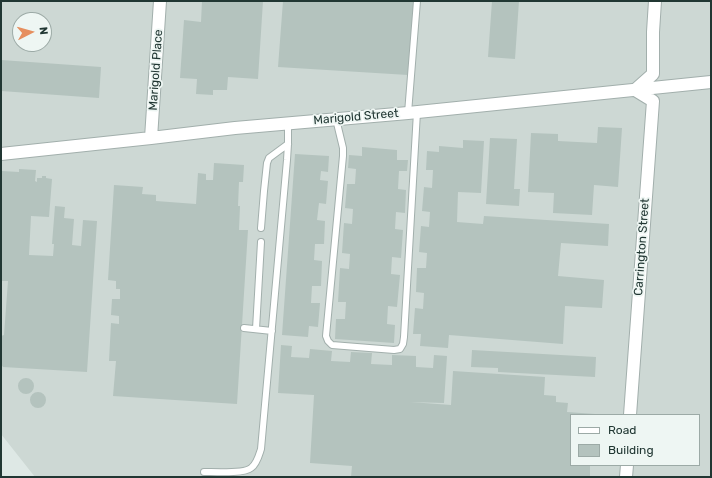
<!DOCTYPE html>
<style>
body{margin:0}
#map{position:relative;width:712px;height:478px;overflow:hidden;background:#dee8e5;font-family:Rubik,sans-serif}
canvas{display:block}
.frame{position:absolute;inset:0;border:2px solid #213733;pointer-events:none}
.legend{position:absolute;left:570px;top:414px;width:130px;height:52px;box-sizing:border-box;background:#eef6f3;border:1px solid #9caaa6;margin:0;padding:5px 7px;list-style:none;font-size:12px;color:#213733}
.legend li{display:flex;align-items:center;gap:8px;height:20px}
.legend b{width:20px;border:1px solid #9caaa6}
.north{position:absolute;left:12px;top:12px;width:40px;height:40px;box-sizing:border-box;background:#eef6f3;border:1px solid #9caaa6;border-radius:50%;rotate:84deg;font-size:11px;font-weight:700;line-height:16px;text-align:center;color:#213733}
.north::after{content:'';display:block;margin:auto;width:14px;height:18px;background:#e68f5f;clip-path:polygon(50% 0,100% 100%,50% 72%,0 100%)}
</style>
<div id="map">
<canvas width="712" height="478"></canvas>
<div class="frame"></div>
<ul class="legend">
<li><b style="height:5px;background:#fff"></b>Road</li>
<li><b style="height:11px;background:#b4c3be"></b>Building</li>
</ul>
<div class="north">N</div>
</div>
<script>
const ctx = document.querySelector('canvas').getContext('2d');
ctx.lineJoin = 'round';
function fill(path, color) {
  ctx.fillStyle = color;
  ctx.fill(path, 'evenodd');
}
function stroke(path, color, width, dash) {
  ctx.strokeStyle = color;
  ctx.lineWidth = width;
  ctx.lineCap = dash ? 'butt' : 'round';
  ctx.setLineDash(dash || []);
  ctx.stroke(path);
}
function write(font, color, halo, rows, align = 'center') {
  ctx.font = font + ' Rubik,sans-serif';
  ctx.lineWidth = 3.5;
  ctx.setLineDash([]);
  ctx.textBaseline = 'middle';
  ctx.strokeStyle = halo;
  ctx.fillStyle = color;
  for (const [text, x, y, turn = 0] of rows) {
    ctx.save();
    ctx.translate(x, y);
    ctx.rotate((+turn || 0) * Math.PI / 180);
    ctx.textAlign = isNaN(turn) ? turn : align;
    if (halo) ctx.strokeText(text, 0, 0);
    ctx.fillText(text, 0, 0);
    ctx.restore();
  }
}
const built = new Path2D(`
 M1,1H711V477H35L1,434ZM20,20H44V44H20ZM571,415H699V465H571Z`);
const building = new Path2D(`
 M202,1H263L258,79L228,77L227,90H213V95L196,94L197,79L180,78L184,20L201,22Z
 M283,1H414L408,75L278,67Z
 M492,1H519L515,59L488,57Z
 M1,60L101,67L99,98L1,91Z
 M598,127L622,128L618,187L594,185L592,215L553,213L554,193L528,192L531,133L558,134V141L597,143Z
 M490,138L517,139L514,189H520L519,206L486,204Z
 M463,140L484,141L481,193L458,192L457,222L483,224L484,216L609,224L608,246L561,243L558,276L604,280L602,308L565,306L563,344L449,335L448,348L420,346L421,334H413L415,308L423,309L424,293L416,292L417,268H426L427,253L419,252L421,226L429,227L430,212L422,211L424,187L432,188L433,170H426L427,151L439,152V146L463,148Z
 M362,147L397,150V160H408L407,171H399L398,189L406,190L405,213L396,212L395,229L403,230L401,258L392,257L391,274L400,275L397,307L388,306L387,324L395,325L394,343L335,339L336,319H345L346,302H338L340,268L349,269L350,254L342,253L344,223L352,224L353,209L345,208L347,184H355L356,169L348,168L349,155L362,156Z
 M295,154L329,156L328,172L321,171L320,180L328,181L326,204L319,203L317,220L325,221L324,244H315L314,260L322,261L321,286H312L311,303H320L318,327L309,326L308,337L282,335Z
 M214,163L244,165L243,182H239L238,206H240L239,230H248L237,404L113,396L116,361H109L111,323L119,324V316L111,315L112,299H120V289H116V281L108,280L114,185L143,187L142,194L156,195V201L196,204L198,173L206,174V180H213Z
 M19,169L36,170L35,181L37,182V178H42V176H46V178L52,179L49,217L31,216L29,255L53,256L54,244H52L55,206L65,207L64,218L74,219L72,245L81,246L83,220L97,221L87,372L3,367L1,364V336L4,335L8,281H1V174H2V171L19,172Z
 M281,345L292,346L291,357L309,358L310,349L332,351L331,361L350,362L351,352L372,353L371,364L392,365V355L416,356V367L433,368L434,355L447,356L444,403L410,402L451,405L453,371L545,377L544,395L556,396V402L568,403L567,412L595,414V415H571V465H590V477H351L352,466L310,463L314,395L278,393Z
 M472,350L596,357L595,377L498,372V368L471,367Z
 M18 386a8 8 0 1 1 16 0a8 8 0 1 1-16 0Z
 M30 400a8 8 0 1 1 16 0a8 8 0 1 1-16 0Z`);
const lane = new Path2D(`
 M408,113L417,1
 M336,119L343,148V156L326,336L328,341L332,345L394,350L400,349L403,344L404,337L417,112
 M261,228L264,191L267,163L269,158L288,144
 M244,328L272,331
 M256,329L261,242
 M204,472C214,472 244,474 251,468C257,464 259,455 261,449L287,160L288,144V123`);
const street = new Path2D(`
 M151,138L160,1
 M1,154L151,138L235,128L408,113L711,82
 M630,415L653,101L635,90L653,74V32L655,1
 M626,477L627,465`);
const streetNames = [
 ["Marigold Place",156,70,-86],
 ["Marigold Street",356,117,-5],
 ["Carrington Street",642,247,-86]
];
fill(built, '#cdd8d4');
fill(building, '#b4c3be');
stroke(lane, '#a2afac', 8);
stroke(street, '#a2afac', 14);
stroke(lane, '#fff', 6);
stroke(street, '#fff', 12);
write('12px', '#213733', '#eef6f3', streetNames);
</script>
